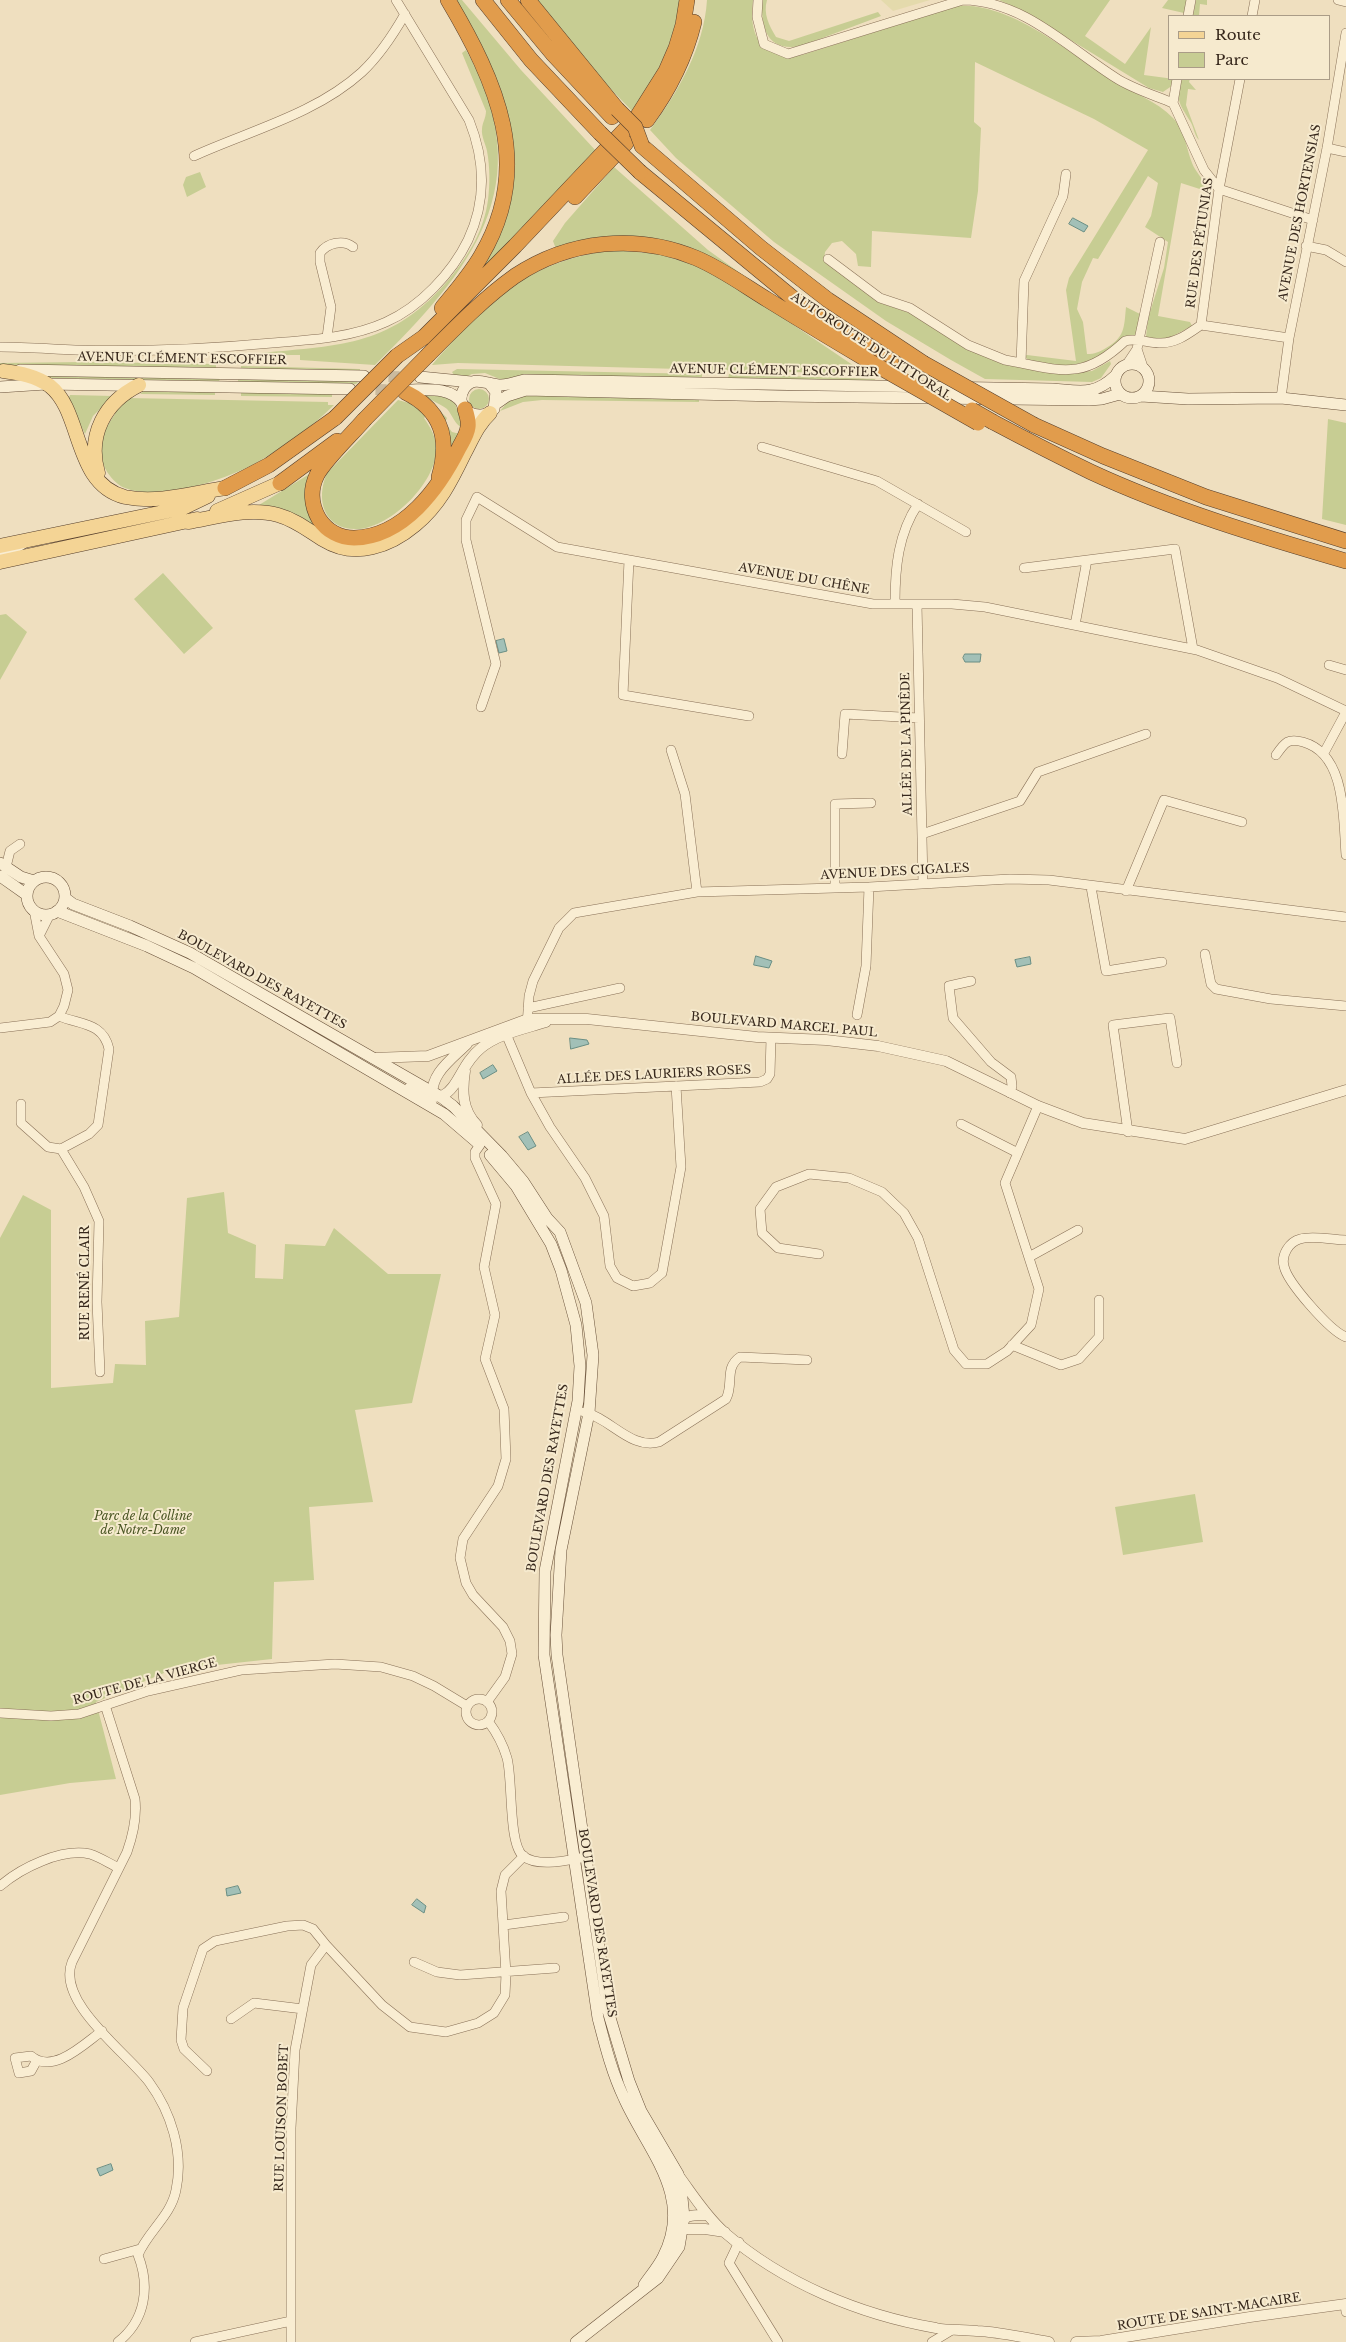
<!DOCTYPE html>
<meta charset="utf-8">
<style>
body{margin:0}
#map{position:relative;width:1346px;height:2342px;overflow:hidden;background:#efdfbf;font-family:"Libre Baskerville",serif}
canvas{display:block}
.legend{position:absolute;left:1168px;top:15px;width:162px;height:65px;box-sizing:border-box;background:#f6eace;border:1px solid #aa9c87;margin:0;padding:6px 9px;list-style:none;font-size:15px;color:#37281c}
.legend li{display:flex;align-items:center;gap:10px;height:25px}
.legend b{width:25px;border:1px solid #aa9c87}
</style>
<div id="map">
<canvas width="1346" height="2342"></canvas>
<ul class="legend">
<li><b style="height:6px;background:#f4d495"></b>Route</li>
<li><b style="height:14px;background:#c7cd93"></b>Parc</li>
</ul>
</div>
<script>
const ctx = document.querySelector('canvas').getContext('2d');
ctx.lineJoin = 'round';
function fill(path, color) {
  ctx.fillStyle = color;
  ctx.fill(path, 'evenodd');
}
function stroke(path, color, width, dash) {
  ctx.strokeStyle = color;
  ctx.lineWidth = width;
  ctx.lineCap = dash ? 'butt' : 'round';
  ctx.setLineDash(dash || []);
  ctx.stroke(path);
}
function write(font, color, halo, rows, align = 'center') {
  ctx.font = font + ' "Libre Baskerville",serif';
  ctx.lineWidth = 4;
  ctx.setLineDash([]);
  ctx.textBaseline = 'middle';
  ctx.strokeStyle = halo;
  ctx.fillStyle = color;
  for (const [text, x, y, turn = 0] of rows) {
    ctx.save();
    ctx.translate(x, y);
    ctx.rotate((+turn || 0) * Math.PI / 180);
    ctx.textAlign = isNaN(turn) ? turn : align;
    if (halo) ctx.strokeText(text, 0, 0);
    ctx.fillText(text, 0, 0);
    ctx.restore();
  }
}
const farmland = new Path2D(`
 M881,0H930L893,11Z`);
const green = new Path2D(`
 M454,0H462L521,70L597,152L472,283C481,268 492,252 499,236C538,150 497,75 454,0Z
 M534,0H680C673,48 657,72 634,113L604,82Z
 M707,0H753C748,38 763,60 802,55L957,6C1009,1 1070,53 1112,80C1131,92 1157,101 1173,118C1187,132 1186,153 1195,169C1200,177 1206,184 1211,191L1209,193L1206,191L1181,183L1158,316L1190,322L1192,326L1165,340L1146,337L1148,318L1164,268L1168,242L1145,227L1151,216L1158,183L1148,176L1098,259L1093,258L1082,282L1077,309L1083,322L1087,354C1095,354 1099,352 1106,348C1125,337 1124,328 1126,307L1140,314L1137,335C1119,336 1117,346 1104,354C1082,367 1050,370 1027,359L1025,356L1027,355L1076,361L1066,290L1069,278L1148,150L1094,119L975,62L974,122L981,128L978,191L971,238L872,231L871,267L858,266L856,254L842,241L832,243L825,252L824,260L881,303L910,313L970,349L1070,373L1092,371L1110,361L1111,364L1101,378L1092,382L985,379L951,360L886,321L774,242L676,158L650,130C678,92 704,48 707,0Z
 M762,0H767C763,14 769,25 776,37L789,41L878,12L881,16L801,46C767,52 761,29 762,0Z
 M999,0H1110L1085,36L1125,64L1151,27L1144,75L1174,79L1173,85L1163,92L1149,88L1025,12Z
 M1168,0H1188L1184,13L1162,8Z
 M1196,0H1207V5L1200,4L1199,16H1193Z
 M466,50C542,185 471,271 375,365L300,360V355H261V353C343,345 393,346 450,278C469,255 484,230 488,200C490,184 490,167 487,151C486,145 481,136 482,129C482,123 486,118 486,111L462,53Z
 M1181,79H1190L1189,82L1196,90L1188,89L1186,105L1199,140C1194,135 1194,127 1190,121C1178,101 1177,103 1181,79Z
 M614,167L708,250L768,293L680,245L556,249L553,241L565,223Z
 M200,172L206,187L187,197L183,185L186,177Z
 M613,250L659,254L697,266L723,279L795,326L866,374L458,363L432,365C488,301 525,262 613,250Z
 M85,362L216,364V368L0,366V363Z
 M241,366L360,369V372L241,369Z
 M457,369L702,374V377L502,380L485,373L472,374L466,377L454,375L452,372Z
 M729,374L875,379L876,382L728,379Z
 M45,376L220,379L219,381L49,378Z
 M238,379L359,381L356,384L238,382Z
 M469 399a10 10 0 1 1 20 0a10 10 0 1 1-20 0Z
 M144,391H215V395L140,394Z
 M241,392L332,393V397L241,396Z
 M441,394L454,400L458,412L463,418L462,428C454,423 453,416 447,409C444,406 430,400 423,395Z
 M70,395L113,396L93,416L85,434L68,400Z
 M525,395L699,398V402L542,400L523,402L500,411L510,399Z
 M127,398L328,402V405H334C312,427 287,445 261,460C230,479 160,502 125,488C117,485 110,477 106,470C95,450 103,431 115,414L113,410Z
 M398,400L409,403L427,415L424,418C431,428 436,437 436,449C437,482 391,527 359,529C324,531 315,500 327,473Z
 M439,410L447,418L445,423L452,432L460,434L447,460Z
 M1328,419L1346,423V525L1322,519Z
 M311,473L317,527L259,507V505Z
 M163,573L213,628L184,654L134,599Z
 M6,614L27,632L0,680V615Z
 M224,1192L228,1233L256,1245L255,1278L283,1279L285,1244L325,1246L334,1228L388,1274H441L412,1403L355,1410L373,1502L309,1507L314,1580L274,1582L272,1659L171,1670L96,1702L116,1779L70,1783L0,1795V1238L23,1195L51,1210V1388L113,1383L115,1364L146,1365L145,1321L179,1317L187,1198Z
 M1195,1494L1203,1542L1123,1555L1115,1507Z`);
const water = new Path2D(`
 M1073,218L1088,226L1084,232L1069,224Z
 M504,639L507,651L499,653L496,641Z
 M965,654H981L980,662H965L963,658Z
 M756,956L772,961L769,968L754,965Z
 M1030,957L1031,964L1017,967L1015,960Z
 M570,1038L587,1040L589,1044L571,1049Z
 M493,1065L497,1071L483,1079L480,1073Z
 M528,1132L536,1146L528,1150L519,1137Z
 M238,1886L241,1893L227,1896L226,1889Z
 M417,1899L426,1906L424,1913L412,1905Z
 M111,2164L113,2170L100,2176L97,2169Z`);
const secondaryTunnel = new Path2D(`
 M372,376L411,377
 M359,389L398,390`);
const minor = new Path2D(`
 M758,0L757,17L764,44L788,54L963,0C1024,1 1067,47 1116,78C1133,89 1154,95 1173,103L1204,170L1219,189
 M1338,0L1346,2
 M1188,16L1191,0
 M1252,16L1255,0
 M1240,79L1219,189L1201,325L1289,338
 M1173,103L1177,79
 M1327,148L1346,152
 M194,156C249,131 316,114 362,72C380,55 393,35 405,14
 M1066,174L1063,196L1024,281L1021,363C1068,373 1088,376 1125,341C1137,337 1149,344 1161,343C1177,343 1189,333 1201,325
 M1219,189L1313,220
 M1306,246L1326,250L1346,262
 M828,259L880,298L910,308L968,345L1005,360L1021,363
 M327,337L331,307L320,262V253C327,243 343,239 353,247
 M0,347C25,347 50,349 75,350C141,352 207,349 272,343C310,340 351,338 386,322C420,307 452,273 468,240C487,200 485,160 469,120L396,0
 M1127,364L1137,349
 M1143,367L1137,349L1160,242
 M1281,398L1289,338L1327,148L1346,33
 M762,447L877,481L966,532
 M629,560L623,695L749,716
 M1024,568L1175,549L1193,649
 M895,603C895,568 898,534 918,504
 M917,604L923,884
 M1075,625L1087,560
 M1329,665L1346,670
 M481,707L496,664L466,540V520L477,497L557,547L873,604H952L985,607L1197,650L1277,678L1346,711
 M671,750L685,794L697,892
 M1325,751L1346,712
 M842,754L845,714L919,718
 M1276,755C1285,742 1288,738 1303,742C1346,754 1343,816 1346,855
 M922,834L1020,801L1038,772L1146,734
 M6,867L10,851L20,844
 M1091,887L1106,971L1162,962
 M835,888V804L871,803
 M1126,891L1164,800L1242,822
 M39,936L50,914
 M1205,954L1211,984L1216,989L1271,999L1346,1006
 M971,981L949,986L953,1018L991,1062L1011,1077L1012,1086L1010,1093
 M528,1008L620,988
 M857,1015L866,966L869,887
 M59,1016C80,1025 103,1022 109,1049L98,1125L89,1134L61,1149L84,1187L99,1221L97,1302L100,1372
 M527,1026L529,996L533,981L559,928L574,913L697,892L869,887L1010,879L1049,880L1346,917
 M0,1028L50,1022L59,1016L64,1006L68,990L64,974L39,936L34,910
 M504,1029L531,1093L550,1127L585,1178L604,1216L610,1266L617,1278L633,1286L650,1283L662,1273L681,1167L676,1086
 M531,1093L760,1082L767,1079L770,1074L771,1038
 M21,1104V1123L48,1147L61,1149
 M961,1124L1018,1153
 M1128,1132L1113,1025L1170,1018L1177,1063
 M480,1145L475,1152V1158L496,1204L484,1267L495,1315L485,1359L504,1409L506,1459L498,1486L463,1539L460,1558L466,1583L473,1595L503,1627L510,1641L512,1654L505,1677L487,1702
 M1346,1240C1332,1240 1313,1235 1300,1239C1289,1242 1281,1255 1284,1266C1287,1282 1330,1331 1346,1337
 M819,1254L778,1248L762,1233L760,1209L776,1187L809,1174L849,1178L882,1192L904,1213L918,1238L954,1350L966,1364H987L1007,1351L1031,1325L1039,1289L1005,1183L1038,1106
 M1029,1257L1078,1230
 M1012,1345L1061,1365L1079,1359L1099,1337V1300
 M584,1412C610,1418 631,1450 659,1442L726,1399C734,1384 724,1368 740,1357L807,1360
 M466 1712a13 13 0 1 1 26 0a13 13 0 1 1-26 0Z
 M105,1705L135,1799C137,1817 133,1835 127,1852L72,1962C56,2002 127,2053 149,2082C171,2112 184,2152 176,2190C171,2216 148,2231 138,2255C150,2286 146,2320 118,2342
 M0,1713L51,1716L79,1714L148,1691L241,1670L335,1664L381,1667L413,1676L434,1686L467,1706
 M488,1721C497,1733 503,1744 507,1758C513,1779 508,1843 523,1856C537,1867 564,1861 580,1858
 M0,1886C21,1868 61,1848 90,1854C100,1857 110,1864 119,1868
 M504,1925L564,1917
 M414,1962L437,1972L460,1975L555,1968
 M231,2019L254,2003L303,2009
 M37,2060L31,2071L19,2073L15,2058L31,2056C53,2075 84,2044 102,2031
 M207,2071L184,2049L181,2040L183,2008L203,1949L215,1941L287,1926L303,1925L313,1929L326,1945
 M739,2242L729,2263L778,2342
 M104,2259L140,2249
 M1345,2304L1346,2312
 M195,2342L291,2321
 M291,2342V2128L295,2050L311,1965L326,1945L382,2005L410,2027L446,2032L478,2023L494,2013L505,1995L506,1974L501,1891L505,1875L524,1856
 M932,2342L952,2330`);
const tertiary = new Path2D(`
 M373,1058L428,1056L528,1019H587L757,1037L826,1040L878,1046L946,1061L1038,1106L1083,1123L1185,1139L1346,1090
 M465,1071C462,1091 462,1110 477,1125
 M409,1088C458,1116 452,1071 481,1048C498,1034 524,1029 546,1022
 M433,1099C428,1075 452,1059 467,1044
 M661,2155L672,2177L677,2197
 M679,2176C693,2195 706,2216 724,2232C783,2283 860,2315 936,2328C949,2331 964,2329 977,2331C1001,2332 1025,2338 1049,2342
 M679,2223C687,2214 697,2215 708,2215
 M679,2224L683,2229H705L725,2232
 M1076,2342L1101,2341L1250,2317L1346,2304`);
const secondary = new Path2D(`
 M1115 381a17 17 0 1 1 34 0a17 17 0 1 1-34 0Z
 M20,370L364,376
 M420,377L471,382
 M489,383L496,392L494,409C479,424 452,409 464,389C473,374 488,385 501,385C509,385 516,382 524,380L1053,389C1080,391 1094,396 1115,376
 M0,387L46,384L350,389
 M408,390C426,390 450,386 462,403
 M1141,396L1188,399L1281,398L1346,405
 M497,403L507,396L526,390L778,396L1089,400L1102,399L1120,394
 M0,554L8,552L23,543
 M0,863L21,877L34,881
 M0,876L27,895
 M27 896a19 19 0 1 1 38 0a19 19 0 1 1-38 0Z
 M65,898L73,904L130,926L190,953L441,1097L453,1106L502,1156L523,1181L547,1218L560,1232L586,1303L593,1355L589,1413L561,1550L556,1635L557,1655L608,2011L629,2081L641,2111L678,2174L681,2188L684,2217L679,2247L658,2278L576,2342
 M57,911L147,946L194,968L444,1114L479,1144
 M490,1155L516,1186L551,1244L561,1270L576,1325L580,1366L578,1401L545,1571L544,1655L598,2018C605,2045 612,2073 624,2098C647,2150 695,2196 663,2257C658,2267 650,2276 644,2285`);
const primary = new Path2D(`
 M3,371C20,373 36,376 50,386C83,412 73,484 125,497C157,504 193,493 225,488
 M98,473C87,435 105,402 139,385
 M217,511L280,483
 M188,522C217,517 249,507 278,515C296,520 309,531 324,540C355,559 390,546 415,525C439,505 451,481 464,454C472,439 478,424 490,413
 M0,546L183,508L208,496
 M0,562L197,519`);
const motorway = new Path2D(`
 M483,0L531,60L600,133
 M508,0L552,53L612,117
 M528,0L617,109
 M647,120C669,90 685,59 694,22
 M642,146L761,248L828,300L923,363
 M640,172L794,299L891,362
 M575,197L626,143
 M442,308C455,292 470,275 481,256C535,166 496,81 448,0
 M428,355C455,328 484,298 515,276C569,240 637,233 696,258C722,269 745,286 768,300C802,321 835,341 869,361
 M397,356L424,337L515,246L637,117L666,71L676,48L683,25L687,0
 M405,392C442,410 450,439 439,477
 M364,420C352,434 324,461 317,475C310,489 311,505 319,519C327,531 340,538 354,538C404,537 439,488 459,448C462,442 467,435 468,427C469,421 467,415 465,409
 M993,422C1025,439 1058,456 1091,472C1173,510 1260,536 1346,561
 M1034,425L1103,456L1206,497L1346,541
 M280,483L337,441
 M225,488L269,465L335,418`);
const motorwayBridge = new Path2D(`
 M617,109L635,127L642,146
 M600,133L640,172
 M869,361L978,423
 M923,363L1034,425
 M972,410L993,422
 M335,418L397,356
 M364,420L428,355`);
const streetNames = [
 ["AVENUE DES HORTENSIAS",1300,213,-79],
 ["RUE DES PÉTUNIAS",1200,243,-82],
 ["AUTOROUTE DU LITTORAL",871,347,33],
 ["AVENUE CLÉMENT ESCOFFIER",182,359,1],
 ["AVENUE CLÉMENT ESCOFFIER",774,371,1],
 ["AVENUE DU CHÊNE",804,579,10],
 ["ALLÉE DE LA PINÈDE",907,744,-91],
 ["AVENUE DES CIGALES",895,872,-3],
 ["BOULEVARD DES RAYETTES",262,980,29],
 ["BOULEVARD MARCEL PAUL",784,1025,5],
 ["ALLÉE DES LAURIERS ROSES",654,1075,-3],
 ["RUE RENÉ CLAIR",86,1283,-90],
 ["BOULEVARD DES RAYETTES",548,1478,-80],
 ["ROUTE DE LA VIERGE",145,1682,-15],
 ["BOULEVARD DES RAYETTES",597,1923,81],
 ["RUE LOUISON BOBET",282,2118,-88],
 ["ROUTE DE SAINT-MACAIRE",1209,2312,-9]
];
const parkNames = [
 ["Parc de la Colline",143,1517],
 ["de Notre-Dame",143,1531]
];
fill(farmland, '#e4daac');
fill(green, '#c7cd93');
fill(water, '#a2c0b7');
stroke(water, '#698e84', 1);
stroke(secondaryTunnel, '#caba9e', 11, [11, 5.5]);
stroke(minor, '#887057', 10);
stroke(tertiary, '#887057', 11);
stroke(secondary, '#69513a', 12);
stroke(primary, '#553e2c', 15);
stroke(motorway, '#553e2c', 16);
stroke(minor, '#f9edd2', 9);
stroke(tertiary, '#f9edd2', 10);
stroke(secondary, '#f9edd2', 11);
stroke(primary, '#f4d495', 14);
stroke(motorway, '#e19c4c', 15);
stroke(motorwayBridge, '#553e2c', 16, []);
stroke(motorwayBridge, '#e19c4c', 15);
write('12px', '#37281c', '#f6eace', streetNames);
write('italic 12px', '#485422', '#f6eace', parkNames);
</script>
